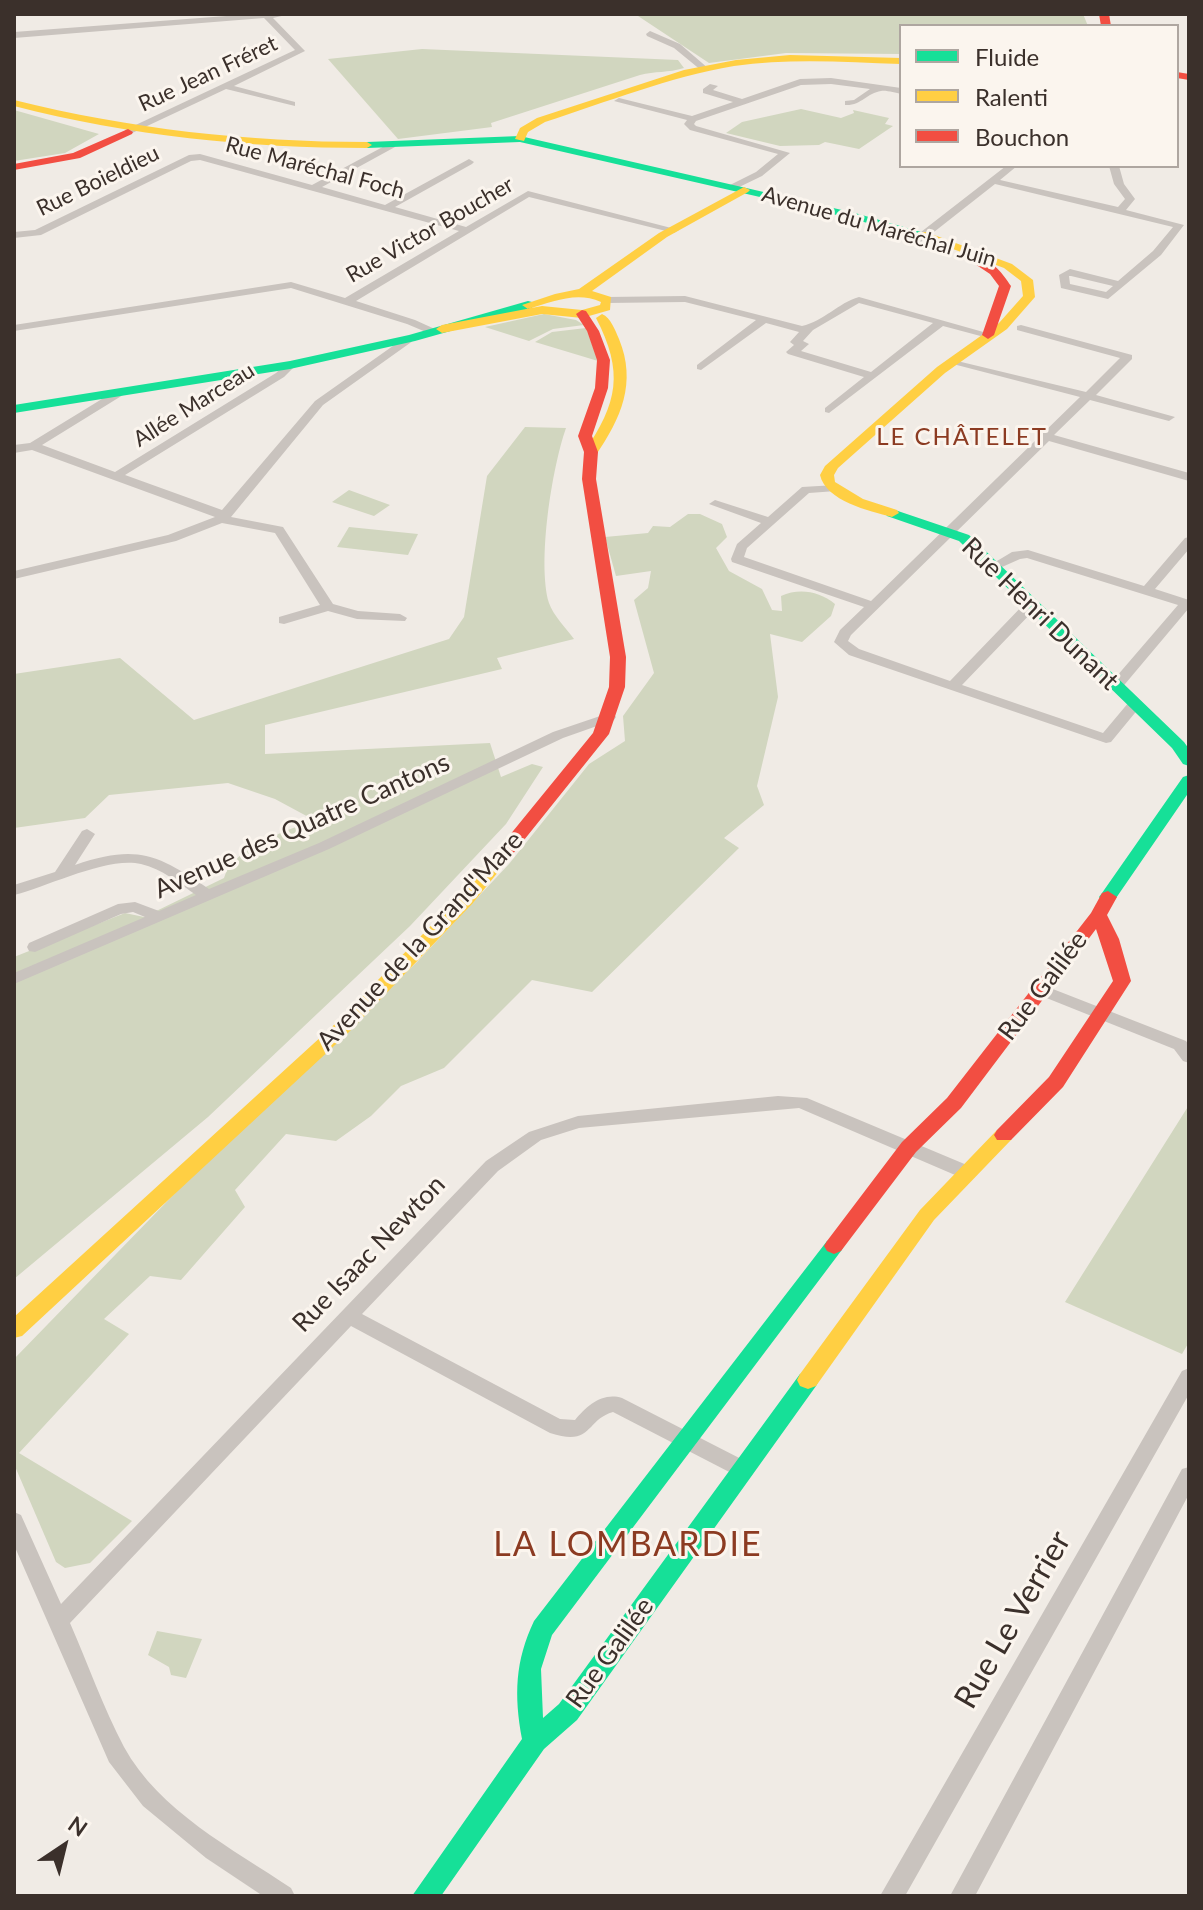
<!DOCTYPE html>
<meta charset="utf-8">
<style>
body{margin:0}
#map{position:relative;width:1203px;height:1910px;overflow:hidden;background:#f0ebe5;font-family:Lato,sans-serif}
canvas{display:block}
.frame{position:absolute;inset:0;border:16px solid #3b302b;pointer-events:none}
.legend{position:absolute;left:899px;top:24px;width:280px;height:144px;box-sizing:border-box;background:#fbf5ee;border:2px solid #aea6a0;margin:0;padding:10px 14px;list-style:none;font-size:24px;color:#3b302b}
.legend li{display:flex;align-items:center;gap:16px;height:40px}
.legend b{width:40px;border:2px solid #aea6a0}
.north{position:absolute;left:24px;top:1806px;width:80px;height:80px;-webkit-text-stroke:6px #fbf5ee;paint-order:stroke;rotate:35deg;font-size:22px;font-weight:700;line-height:32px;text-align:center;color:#3b302b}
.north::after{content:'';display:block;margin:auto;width:28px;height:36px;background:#3b302b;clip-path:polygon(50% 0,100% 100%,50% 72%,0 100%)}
</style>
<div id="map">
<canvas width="1203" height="1910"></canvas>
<div class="frame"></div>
<ul class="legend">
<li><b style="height:10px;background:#16e098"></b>Fluide</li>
<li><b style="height:10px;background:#ffcf43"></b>Ralenti</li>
<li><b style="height:10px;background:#f24e42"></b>Bouchon</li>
</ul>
<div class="north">N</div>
</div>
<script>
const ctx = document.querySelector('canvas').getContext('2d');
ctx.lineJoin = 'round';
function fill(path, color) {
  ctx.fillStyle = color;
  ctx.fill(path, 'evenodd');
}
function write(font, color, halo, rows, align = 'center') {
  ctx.font = font + ' Lato,sans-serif';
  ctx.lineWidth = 6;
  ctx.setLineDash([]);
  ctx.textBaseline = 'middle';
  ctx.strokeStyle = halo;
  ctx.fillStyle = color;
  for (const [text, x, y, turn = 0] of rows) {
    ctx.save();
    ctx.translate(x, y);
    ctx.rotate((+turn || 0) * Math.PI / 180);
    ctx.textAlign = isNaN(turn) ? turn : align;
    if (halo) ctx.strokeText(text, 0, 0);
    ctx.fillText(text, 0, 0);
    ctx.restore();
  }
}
const green = new Path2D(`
 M635,14H1083L1088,26H901V54L786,53L709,63Z
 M422,49L678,60L684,68C668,73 655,71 640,75L491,123L492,127L398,139L328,59Z
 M801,109L841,118L854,113L853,110L889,118L885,124L893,126L859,149L825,142L819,145L780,146L726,133L742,122Z
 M14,110L99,134L65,153L14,161Z
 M544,314L576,320L584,325L553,329L529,341L485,327Z
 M586,328L598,361L535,342L552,332Z
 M525,427L566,428C552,468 537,562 549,603C553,615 566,628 574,639L497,658L502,669L265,725V754L490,743L501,777L532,764L543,767L506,824L410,926L208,1117L14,1279V957L125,913L144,917L224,878C233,847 287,831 314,820L275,799L228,783L109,795L85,818L14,828V674L120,658L194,720L449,639L464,617L487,476Z
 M349,490L390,505L374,516L332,502Z
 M688,514H700L722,524L727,537L716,548L729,571L762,589L772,610L782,611L781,596C799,588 819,591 835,604L831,616L802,642L770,634L778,697L757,786L764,805L724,838L739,848L592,992L532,980L444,1068L401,1086L371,1116L336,1141L286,1134L235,1190L245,1207L181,1280L150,1276L104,1319L129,1334L19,1453L132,1521L90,1563L65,1568L56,1562L14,1464V1359L183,1185L417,962L509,864L589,764L625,741L623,716L654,673L634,600L648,588L651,571L616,576L605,537L648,533L653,526L670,527Z
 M349,527L418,534L408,555L337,547Z
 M1189,1105V1342L1182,1354L1065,1302Z
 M157,1631L202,1639L186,1678L171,1675L169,1667L148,1655Z`);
const street = new Path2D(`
 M253,14H290L273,18L305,51L234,86L295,102V106L226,89L128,135L125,134V130L295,50L264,18L14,38V32Z
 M650,31L680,44L709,69L702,71L674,48L647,36L646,34Z
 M831,78L901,88V94C896,93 886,90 881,91C867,93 861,106 845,105V101L854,100L870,89L831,84L801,85L696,121L694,124L696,126L790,153L762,176L733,190L728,187L730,185L756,172L778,154L690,130L684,124L687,120L614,101L619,98L692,116L733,102L703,93V89L710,84L718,86L713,90L742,99L800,79Z
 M392,142L395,143V147L322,187L385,205L469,159L474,162L472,164L395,207L466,227L528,191L679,230L674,233L529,197L356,301L415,320L437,330V334L433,335L407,324L291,288L14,331V325L291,282L345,298L459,231L200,160L191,161L41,235L14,238V232L35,230L189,155L200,154L312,185Z
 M1006,166H1017L1000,180L1118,207L1125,199L1114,184L1109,166H1119L1124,184L1135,199L1126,210L1184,225L1161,255L1108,299L1061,288L1059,275L1070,269L1118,281L1153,251L1173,227L995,184L920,243H912V239ZM1069,276H1071L1113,286L1106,292L1070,284Z
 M685,296L802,326C824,321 838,303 859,297L994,335L988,338L943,326L829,413L825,412V408L864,377L788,354L786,352L794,345L790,342L799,332L766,323L701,370L697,369V365L756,320L685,302L607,303L602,300L607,297ZM859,303L933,323L871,372L801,351L809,344L803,341L813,330Z
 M1021,325L1132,355V359L1096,395L1175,417L1169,421L1090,400L1054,435L1189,473V481L1049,441L851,635L848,641L859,649L950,681L1026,602H1036V608L962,685L1103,733L1129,702H1139L1141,705L1139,708L1111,742L1106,743L849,655L834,642L840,630L864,607L732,562L731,559L737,544L761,523L709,504L715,500L768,517L802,487L836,485V491L809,493L747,548L744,557L871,601L1080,397L953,364V360L1086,392L1120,358L1017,330V326Z
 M407,336L417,338L323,405L231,517L283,527L333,604L358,611L400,614L407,618L405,621L357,619L328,611L284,624L279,623V617L320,605L275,533L222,523L176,541L14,579V571L168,535L215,517L32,450L14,453V445L30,443L115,391H123V395L42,445L115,472L276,373L286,363H294L296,365L284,377L125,475L222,510L315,401Z
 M1189,537V549L1155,589L1189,600V608L1120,690L1115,691L1108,687L1110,684L1178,605L1027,558L1020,559L993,571L987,567L1012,552L1028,550L1144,586L1185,538Z
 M609,713L614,714L616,717L614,720L563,738L329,849L14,984V973L145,917L133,912L121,914L35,952L29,951L27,947L29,943L118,904L135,902L159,911L196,895C179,883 162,869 141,864C108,856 49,886 14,895V885L55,872L82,831L87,829L95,834L75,865C137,844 157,854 209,889L319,843L553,732Z
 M1040,984L1186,1041L1189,1045V1063L1183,1061L1174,1049L1034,993L1032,989L1034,985Z
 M778,1096L807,1098L974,1168L977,1173L974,1178H962L799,1108L579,1128L541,1140L498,1171L362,1314L560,1419L575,1420C587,1406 602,1392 622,1398L751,1464L754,1470L751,1476L744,1478L737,1476L613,1412C585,1420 593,1447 550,1433L351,1326L70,1623C88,1664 103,1707 124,1747C159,1811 233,1849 291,1888L295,1896H263L206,1858L143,1806L109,1762L14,1545V1512L21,1515L61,1604L486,1161L529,1132L578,1116Z
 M1189,1368V1394L905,1896H880L1182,1371Z
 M1189,1467V1494L975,1896H950L1182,1469Z`);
const fast = new Path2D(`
 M520,136L855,213L928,234L922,237L821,211L520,142L367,148L362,145L367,142Z
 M528,301L532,302V308L415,341L290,369L14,413V405L290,361L409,335Z
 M892,509L969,535L1184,742L1189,749V766L1183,764L1172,748L959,541L887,516L885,513Z
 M1189,775V792L1114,901H1102L1099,897L1102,893L1183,777Z
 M834,1238L841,1241L844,1246L841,1251L552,1635L541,1669L543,1718L559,1704L800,1374L808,1371L816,1374L819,1380L816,1386L577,1720L544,1749L441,1896H412L522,1739C514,1695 515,1661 534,1621L827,1241Z`);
const slow = new Path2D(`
 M790,55L901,58V64C846,62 789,58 734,66C669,77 607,102 545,122L528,132L524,141L515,139L520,128L537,118L684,70L736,60Z
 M14,100C131,129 247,142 367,142L372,145L367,148C247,148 131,136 14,106Z
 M744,187L750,190L748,192L667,237L592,291L611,297L610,310L582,318L542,314L442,333L436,329L442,325L542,306L582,310L600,305L601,302C576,291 553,302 528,309L522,305L555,294L579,289L659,233Z
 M918,232H926L1012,264L1033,280L1035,297L1007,329L945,373L838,468L834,475L835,482L863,499L897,510L899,513L892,517C869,511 826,501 820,475L825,466L937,367L999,323L1023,296L1021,281L1004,268L918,236Z
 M602,314C611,318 615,330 619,339C637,383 621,418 596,455L591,456L584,452C618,403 624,372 596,318Z
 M502,851L511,856L473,903L349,1032L22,1336L14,1338V1317L335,1024L461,895L496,852Z
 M1004,1128L1011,1130L1014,1135L1011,1140L934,1220L816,1386L808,1389L800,1386L797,1380L800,1374L920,1210L997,1130Z`);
const jam = new Path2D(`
 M1099,14H1109L1111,26H1101Z
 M1177,72L1189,74V80L1177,78Z
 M128,129L133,132L132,134L80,158L14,170V164L73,153Z
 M975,260C992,258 1002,273 1011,286L994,335L988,339L982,335L999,286L990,274L975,264Z
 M582,310L586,311L599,331L610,360L608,388L592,436L598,452L596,479L626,657L625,687L609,734L508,860L502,861L493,856L496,852L593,733L609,687L610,657L582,479L584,452L578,436L595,388L597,360L587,331L576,314Z
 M1108,891L1117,897L1107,915L1119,939L1131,981L1063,1087L1011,1140H997L994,1135L997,1130L1049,1077L1113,981L1096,929L961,1108L916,1152L841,1251L834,1254L827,1251L824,1246L827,1241L902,1142L947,1098L1091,913L1102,893Z`);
const farStreetnames = [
 ["Rue Jean Fréret",208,74,-25],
 ["Rue Maréchal Foch",315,168,15],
 ["Rue Boieldieu",98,181,-26],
 ["Avenue du Maréchal Juin",879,227,16],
 ["Rue Victor Boucher",430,230,-30],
 ["Allée Marceau",194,405,-32]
];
const farNeighbourhoodnames = [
 ["LE CHÂTELET",962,437]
];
const streetNames = [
 ["Rue Henri Dunant",1040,614,44],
 ["Avenue des Quatre Cantons",302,826,-24],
 ["Avenue de la Grand'Mare",420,941,-47],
 ["Rue Galilée",1043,986,-53],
 ["Rue Isaac Newton",369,1254,-46],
 ["Rue Galilée",610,1653,-54]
];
const nearStreetnames = [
 ["Rue Le Verrier",1013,1620,-60]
];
const nearNeighbourhoodnames = [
 ["LA LOMBARDIE",628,1545]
];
fill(green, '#d1d6bf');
fill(street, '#c9c3be');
fill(fast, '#16e098');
fill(slow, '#ffcf43');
fill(jam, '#f24e42');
write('22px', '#3b302b', '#fbf5ee', farStreetnames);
ctx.letterSpacing = '2px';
write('24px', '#8c3b22', '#fbf5ee', farNeighbourhoodnames);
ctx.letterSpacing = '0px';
write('26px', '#3b302b', '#fbf5ee', streetNames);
write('32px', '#3b302b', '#fbf5ee', nearStreetnames);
ctx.letterSpacing = '2px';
write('34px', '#8c3b22', '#fbf5ee', nearNeighbourhoodnames);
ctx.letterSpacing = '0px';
</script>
